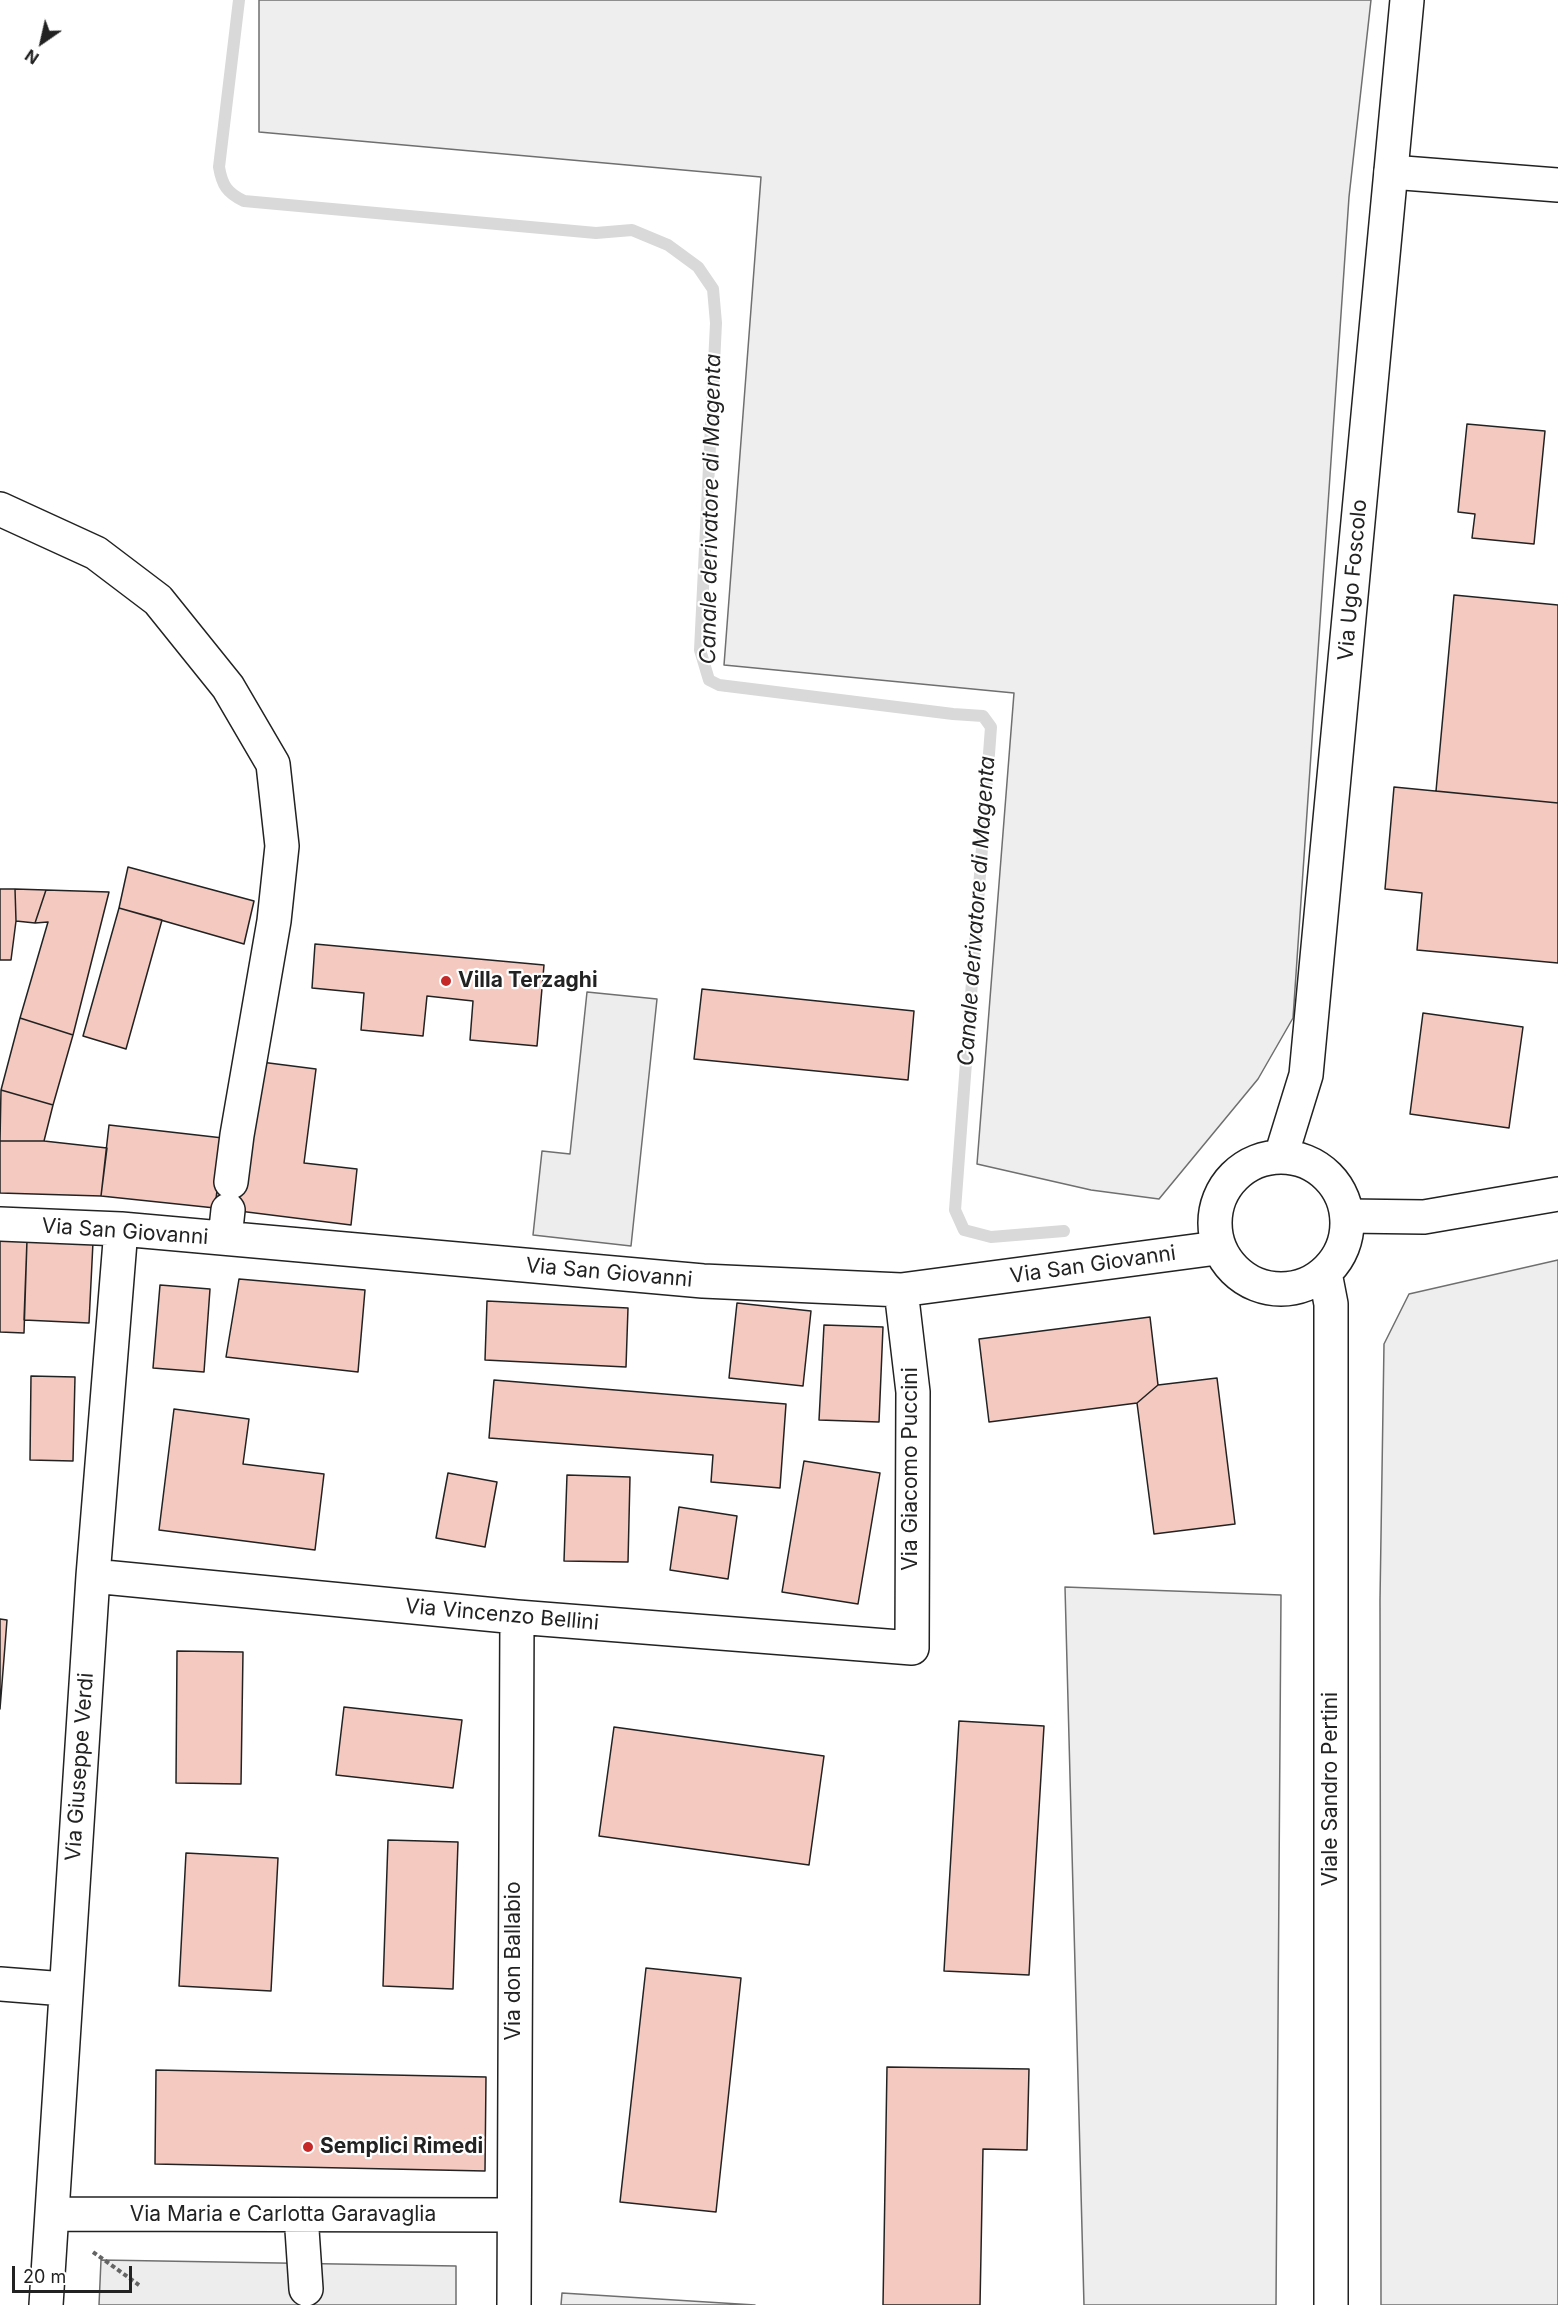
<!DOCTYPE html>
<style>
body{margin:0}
#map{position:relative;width:1558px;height:2305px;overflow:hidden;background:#fff;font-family:Inter,sans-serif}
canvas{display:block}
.north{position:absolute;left:12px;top:12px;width:60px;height:60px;-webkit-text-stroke:4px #fff;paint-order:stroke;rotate:214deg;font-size:16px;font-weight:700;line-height:24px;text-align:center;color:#222}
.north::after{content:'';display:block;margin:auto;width:21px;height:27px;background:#222;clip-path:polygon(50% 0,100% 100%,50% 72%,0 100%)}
.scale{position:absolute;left:12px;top:2266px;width:120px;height:27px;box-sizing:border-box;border:3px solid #222;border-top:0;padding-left:8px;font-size:18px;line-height:21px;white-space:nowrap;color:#222;-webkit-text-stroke:4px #fff;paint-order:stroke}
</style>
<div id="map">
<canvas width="1558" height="2305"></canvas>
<div class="north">N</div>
<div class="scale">20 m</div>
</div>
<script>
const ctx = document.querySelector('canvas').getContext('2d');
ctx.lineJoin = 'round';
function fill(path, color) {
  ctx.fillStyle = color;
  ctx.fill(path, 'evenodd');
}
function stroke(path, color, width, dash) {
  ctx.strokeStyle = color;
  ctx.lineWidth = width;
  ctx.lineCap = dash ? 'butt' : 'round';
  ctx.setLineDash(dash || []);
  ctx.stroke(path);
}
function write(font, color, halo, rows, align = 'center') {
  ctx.font = font + ' Inter,sans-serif';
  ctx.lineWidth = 4.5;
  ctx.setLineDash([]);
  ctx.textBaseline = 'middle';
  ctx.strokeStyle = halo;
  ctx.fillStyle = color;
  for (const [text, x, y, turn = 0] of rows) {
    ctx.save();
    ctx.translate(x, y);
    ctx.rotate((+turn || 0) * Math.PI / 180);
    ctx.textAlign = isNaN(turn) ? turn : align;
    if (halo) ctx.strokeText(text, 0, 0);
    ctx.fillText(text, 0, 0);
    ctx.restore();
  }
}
const green = new Path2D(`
 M259,0H1371L1349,197L1293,1018L1258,1079L1159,1199L1091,1190L977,1164L1014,693L724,665L761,177L259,132Z
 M1558,1260V2305H1381L1380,1600L1384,1344L1409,1294Z
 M1065,1587L1281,1595L1276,2305H1084Z
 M562,2293L755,2305H561Z`);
const parking = new Path2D(`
 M587,992L657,999L631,1246L533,1235L542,1151L570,1154Z
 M101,2260L456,2266V2305H99Z`);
const stream = new Path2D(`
 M239,0L219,167C222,185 227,193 244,201L596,233L632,230L668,245L698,267L713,289L716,323L700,650L709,680L719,685L953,714L983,716L991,727L955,1210L964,1230L991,1237L1064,1231`);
const building = new Path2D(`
 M1467,424L1545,431L1534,544L1472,538L1475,514L1458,512Z
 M1454,595L1558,605V803L1436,791Z
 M1394,787L1558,803V963L1417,950L1422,893L1385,889Z
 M128,867L254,901L244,944L119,908Z
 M0,889H15L16,921L11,960H0Z
 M15,889L46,890L35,923L16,921Z
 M46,890L109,892L73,1035L20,1018L48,922L35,923Z
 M119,908L162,920L126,1049L83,1036Z
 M315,944L544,965L537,1046L470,1040L473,1001L427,996L423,1036L361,1030L364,993L312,988Z
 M702,989L914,1011L908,1080L694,1059Z
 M1423,1013L1523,1027L1509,1128L1410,1114Z
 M20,1018L73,1035L53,1105L1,1090Z
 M261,1062L316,1069L304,1163L357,1169L351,1225L215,1208L218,1181Z
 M1,1090L53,1105L44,1141H0Z
 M109,1125L223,1138L215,1208L101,1196Z
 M0,1141H44L107,1148L101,1196L0,1193Z
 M0,1239L27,1240L24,1333L0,1332Z
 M27,1240L93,1242L89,1323L24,1320Z
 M239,1279L365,1290L358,1372L226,1357Z
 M160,1285L210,1289L204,1372L153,1368Z
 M487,1301L628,1308L626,1367L485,1360Z
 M737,1303L811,1311L803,1386L729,1378Z
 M1150,1317L1158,1385L1137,1403L989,1422L979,1339Z
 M824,1325L883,1327L879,1422L819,1420Z
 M31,1376L75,1377L73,1461L30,1460Z
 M1217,1378L1235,1524L1154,1534L1137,1403L1158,1385Z
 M494,1380L786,1404L780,1488L711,1482L713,1455L489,1438Z
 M174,1409L249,1419L243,1464L324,1474L315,1550L159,1530Z
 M804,1461L880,1473L858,1604L782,1592Z
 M448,1473L497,1482L485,1547L436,1538Z
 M567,1475L630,1477L628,1562L564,1561Z
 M679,1507L737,1516L728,1579L670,1570Z
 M0,1619L7,1620L0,1709Z
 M177,1651L243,1652L241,1784L176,1783Z
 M344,1707L462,1720L453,1788L336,1775Z
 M959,1721L1044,1726L1029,1975L944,1971Z
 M614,1727L824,1756L809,1865L599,1836Z
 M388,1840L458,1842L453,1989L383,1986Z
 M186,1853L278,1858L271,1991L179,1986Z
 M646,1968L741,1978L716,2212L620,2202Z
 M887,2067L1029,2069L1027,2150L983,2149L980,2305H883Z
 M156,2070L486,2077L485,2171L155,2164Z`);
const path = new Path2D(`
 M93,2252L139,2285`);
const minor = new Path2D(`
 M1391,172L1558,185
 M0,509L96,553L158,600L228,687L273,764L282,846L274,921L237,1135L231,1182
 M1347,1216L1424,1217L1558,1194
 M0,1224L121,1229L703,1281L901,1290L1217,1248
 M225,1238L228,1210
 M93,1576L517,1617L912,1648L913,1392L901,1290
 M0,1984L65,1989
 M54,2214L512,2215
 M301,2215L306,2289
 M46,2305L93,1576L121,1229
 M514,2305L517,1617`);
const major = new Path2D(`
 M1281,1156L1306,1075L1407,0
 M1215 1223a66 66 0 1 1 132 0a66 66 0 1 1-132 0Z
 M1325,1273L1331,1304V2305`);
const markers = [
 [446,981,6,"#c62828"],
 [308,2147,6,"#c62828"]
];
const streetNames = [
 ["Via Ugo Foscolo",1353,580,-85],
 ["Via San Giovanni",125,1232,4],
 ["Via San Giovanni",1093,1265,-8],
 ["Via San Giovanni",609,1273,5],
 ["Via Giacomo Puccini",911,1469,-90],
 ["Via Vincenzo Bellini",502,1615,5],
 ["Via Giuseppe Verdi",80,1767,-86],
 ["Viale Sandro Pertini",1331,1789,-90],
 ["Via don Ballabio",514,1961,-90],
 ["Via Maria e Carlotta Garavaglia",283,2215]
];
const poiNames = [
 ["Villa Terzaghi",458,981],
 ["Semplici Rimedi",320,2147]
];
const waterNames = [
 ["Canale derivatore di Magenta",711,509,-89],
 ["Canale derivatore di Magenta",977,911,-86]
];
fill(green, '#eee');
stroke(green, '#6f6f6f', 1.5);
fill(parking, '#ededed');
stroke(parking, '#6f6f6f', 1.5);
stroke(stream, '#d9d9d9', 12);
fill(building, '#f3c9c0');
stroke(building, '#222', 1.5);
stroke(minor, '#222', 36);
stroke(major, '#222', 36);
stroke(path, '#646464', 4, [4.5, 3]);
stroke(minor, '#fff', 33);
stroke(major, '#fff', 33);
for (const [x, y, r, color] of markers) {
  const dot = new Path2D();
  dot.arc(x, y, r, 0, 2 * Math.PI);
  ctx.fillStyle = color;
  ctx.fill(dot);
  stroke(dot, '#fff', 2);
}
write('21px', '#222', '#fff', streetNames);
write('bold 21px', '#222', '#fff', poiNames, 'left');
write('italic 22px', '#222', '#fff', waterNames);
</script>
